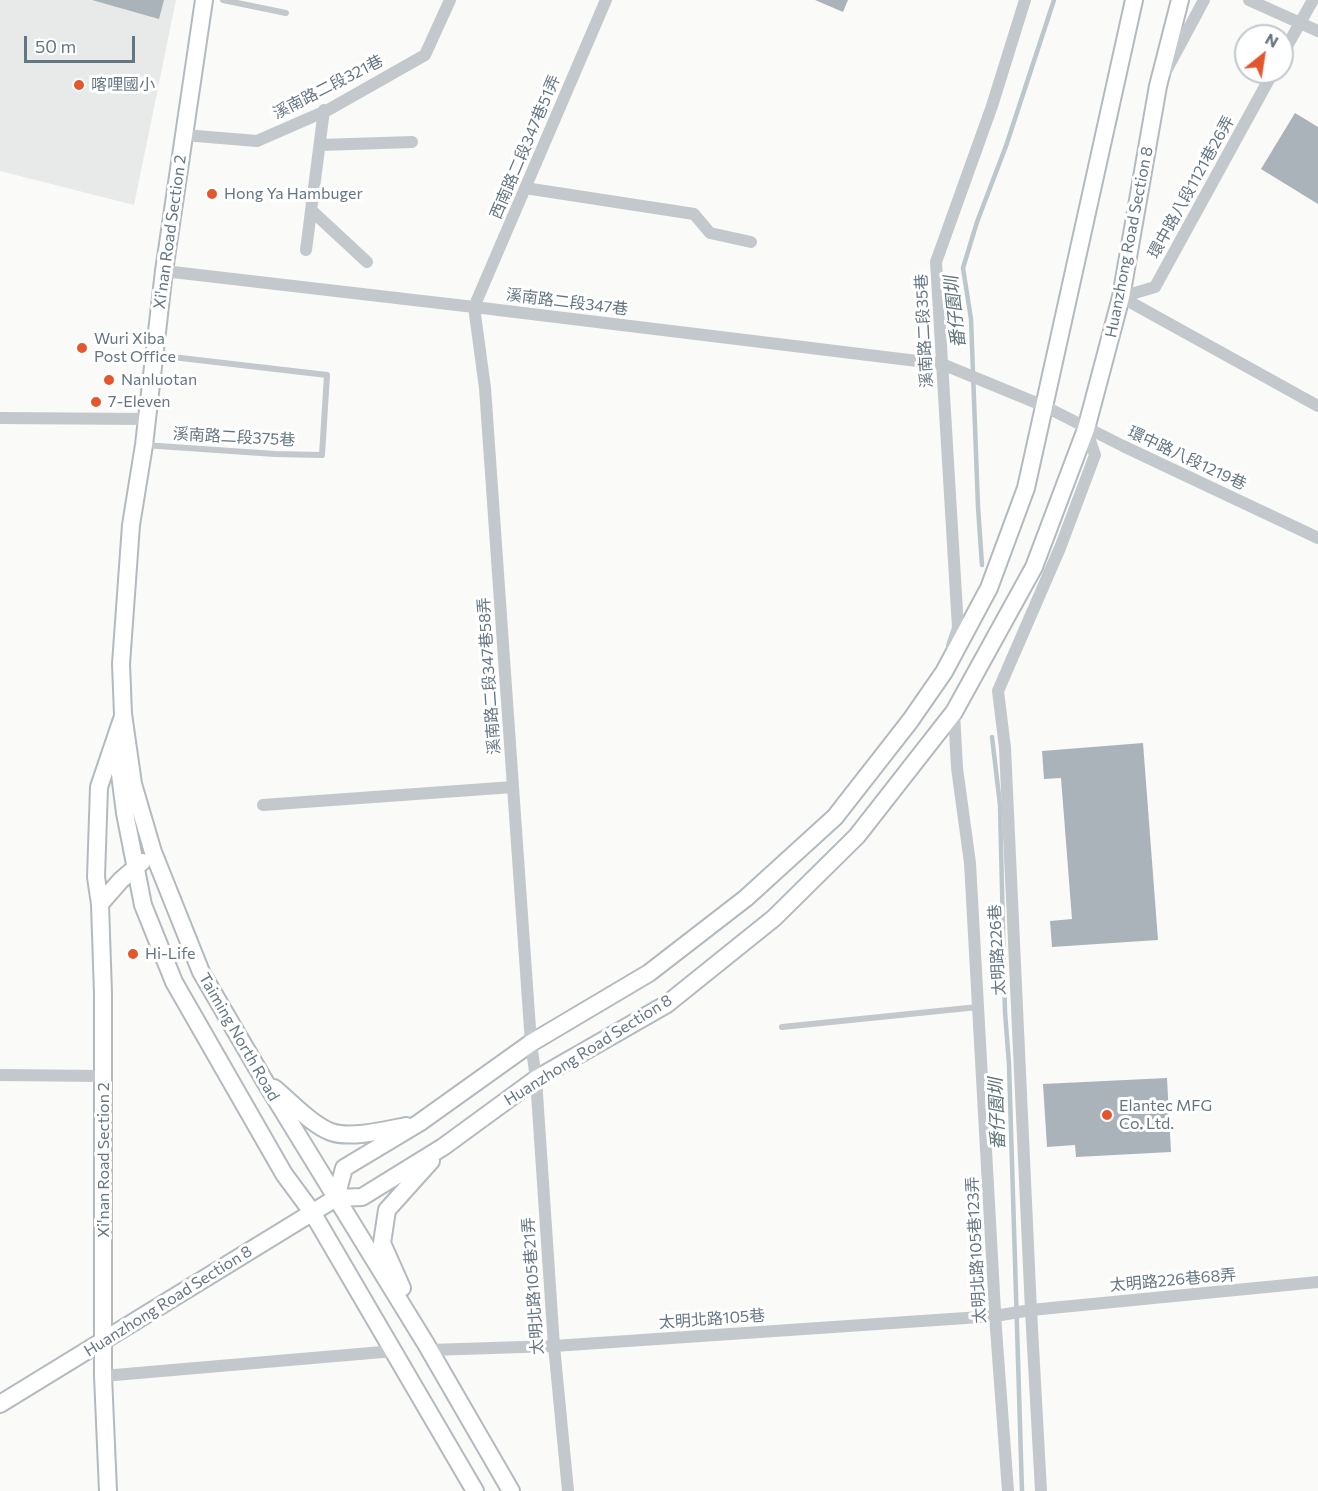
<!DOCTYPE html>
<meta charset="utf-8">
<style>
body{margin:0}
#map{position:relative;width:1318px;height:1491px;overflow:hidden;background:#fafaf8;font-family:Commissioner,sans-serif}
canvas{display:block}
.north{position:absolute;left:1234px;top:24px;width:60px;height:60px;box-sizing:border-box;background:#fff;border:2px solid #c1c8cd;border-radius:50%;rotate:30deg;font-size:16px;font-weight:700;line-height:24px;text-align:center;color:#657683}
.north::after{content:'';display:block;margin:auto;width:21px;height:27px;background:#e4572e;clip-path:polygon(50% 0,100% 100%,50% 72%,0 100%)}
.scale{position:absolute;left:24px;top:36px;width:111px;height:27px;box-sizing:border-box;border:3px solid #657683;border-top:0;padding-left:8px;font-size:18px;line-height:21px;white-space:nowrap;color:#657683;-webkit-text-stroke:4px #fff;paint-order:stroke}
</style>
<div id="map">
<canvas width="1318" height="1491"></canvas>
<div class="north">N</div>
<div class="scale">50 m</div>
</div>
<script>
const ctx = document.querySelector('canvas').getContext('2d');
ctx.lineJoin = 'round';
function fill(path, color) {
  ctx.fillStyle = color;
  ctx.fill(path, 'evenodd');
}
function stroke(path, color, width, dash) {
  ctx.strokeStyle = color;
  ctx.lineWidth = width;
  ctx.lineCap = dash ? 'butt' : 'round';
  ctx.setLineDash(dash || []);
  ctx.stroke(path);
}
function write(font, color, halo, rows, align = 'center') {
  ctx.font = font + ' Commissioner,"Noto Sans TC",sans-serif';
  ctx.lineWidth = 6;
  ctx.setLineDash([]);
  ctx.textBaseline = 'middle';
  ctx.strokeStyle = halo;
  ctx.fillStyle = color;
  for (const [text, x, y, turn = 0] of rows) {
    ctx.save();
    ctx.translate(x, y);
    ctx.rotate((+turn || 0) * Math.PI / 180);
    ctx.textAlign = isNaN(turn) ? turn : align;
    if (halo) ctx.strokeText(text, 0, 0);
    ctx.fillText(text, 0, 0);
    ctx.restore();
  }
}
const built = new Path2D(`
 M0,0H176L134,205L0,171Z`);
const stream = new Path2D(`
 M982,565L978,507L971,319L963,268L977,222L1006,146L1054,0
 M992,737L1000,805L1005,1012L1009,1064L1022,1491`);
const building = new Path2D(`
 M92,0H164L159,19Z
 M815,0H848L843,12Z
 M1295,113L1318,127V204L1261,169Z
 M1143,743L1158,940L1052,947L1050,921L1072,919L1061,778L1044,779L1042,751Z
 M1167,1078L1171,1152L1076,1157L1075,1145L1047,1147L1043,1084Z`);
const lane = new Path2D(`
 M223,0L286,13
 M144,445L275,454L322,455L327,375L155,355
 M782,1027L978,1007`);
const street = new Path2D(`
 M1249,0L1318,31
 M1282,55L1313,0
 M1166,71L1204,0
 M184,135L257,141L328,110L425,55L450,0
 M320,145L412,142
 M525,188L694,214L710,233L751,242
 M311,210L367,262
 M306,250L324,110
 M164,271L474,307L942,364L1044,406L1123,446L1318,538
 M1121,297L1155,287L1273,72
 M1121,297L1318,406
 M0,418L147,419
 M952,646L958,628L936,262L992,106L1025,0
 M954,712L957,768L970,863L996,1329L1008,1491
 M263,805L513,787
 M0,1075L104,1076
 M430,1350L554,1346L995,1316L1031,1310L1318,1282
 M103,1376L394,1351
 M568,1491L554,1346L536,1079L531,1043L485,388L474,307L606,0
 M1041,1491L1031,1310L1005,748L998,691L1060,548L1095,455L1086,429`);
const secondary = new Path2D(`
 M204,0L164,271L144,445L131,525L121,664L123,714L133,784L153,852L201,972L264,1080L426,1344L511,1491
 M121,751L120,774L125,813L143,905L174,982L284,1174L312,1212L475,1491
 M100,904L121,880L142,862
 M274,1088C290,1101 312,1125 331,1132C351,1139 386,1130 406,1126
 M336,1198L344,1168L419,1123L531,1043L649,973L746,898L835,817L910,721L944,672L989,588L1026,488L1134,0
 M402,1288L382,1243L387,1210L431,1161
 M0,1404L336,1198L362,1197L443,1147L536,1079L667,1004L774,918L857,836L954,712L1034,567L1086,429L1121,297L1158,86L1180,0
 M108,1491L103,1376V994L100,904L96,877L99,787L122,719`);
const markers = [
 [79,85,6,"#e4572e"],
 [212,194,6,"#e4572e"],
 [82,348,6,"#e4572e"],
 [109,380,6,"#e4572e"],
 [96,402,6,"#e4572e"],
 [133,954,6,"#e4572e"],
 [1107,1115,6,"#e4572e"]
];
const poiNames = [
 ["喀哩國小",91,85],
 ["Hong Ya Hambuger",224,194],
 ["Wuri Xiba",94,339],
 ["Post Office",94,357],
 ["Nanluotan",121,380],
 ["7-Eleven",108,402],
 ["Hi-Life",145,954],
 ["Elantec MFG",1119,1106],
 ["Co. Ltd.",1119,1124]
];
const streetNames = [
 ["溪南路二段321巷",328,87,-27],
 ["西南路二段347巷51弄",525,147,-67],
 ["環中路八段1121巷26弄",1191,187,-61],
 ["Xi'nan Road Section 2",170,232,-82],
 ["Huanzhong Road Section 8",1129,242,-79],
 ["溪南路二段347巷",567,302,7],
 ["溪南路二段35巷",924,331,-93],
 ["溪南路二段375巷",234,437,3],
 ["環中路八段1219巷",1187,458,25],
 ["溪南路二段347巷58弄",489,676,-94],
 ["太明路226巷",997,950,-93],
 ["Taiming North Road",239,1037,60],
 ["Huanzhong Road Section 8",588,1050,-32],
 ["Xi'nan Road Section 2",104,1160,-90],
 ["太明北路105巷123弄",976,1250,-93],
 ["太明路226巷68弄",1173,1280,-5],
 ["太明北路105巷21弄",533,1286,-94],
 ["Huanzhong Road Section 8",168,1301,-32],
 ["太明北路105巷",712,1319,-4]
];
const waterNames = [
 ["番仔園圳",955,312,-96],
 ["番仔園圳",997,1114,-92]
];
fill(built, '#e8e9e9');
stroke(stream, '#bbc7cb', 4.5);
fill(building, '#aab3b9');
stroke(secondary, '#b3babf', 20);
stroke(lane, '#c3c8cc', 6);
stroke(street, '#c3c8cc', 12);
stroke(secondary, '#fff', 16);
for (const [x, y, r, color] of markers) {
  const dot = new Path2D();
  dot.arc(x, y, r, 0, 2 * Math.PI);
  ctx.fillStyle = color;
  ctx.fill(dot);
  stroke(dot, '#fff', 2);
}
write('16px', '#657683', '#fff', poiNames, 'left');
write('16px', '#657683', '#fff', streetNames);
write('italic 18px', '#60757c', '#fff', waterNames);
</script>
